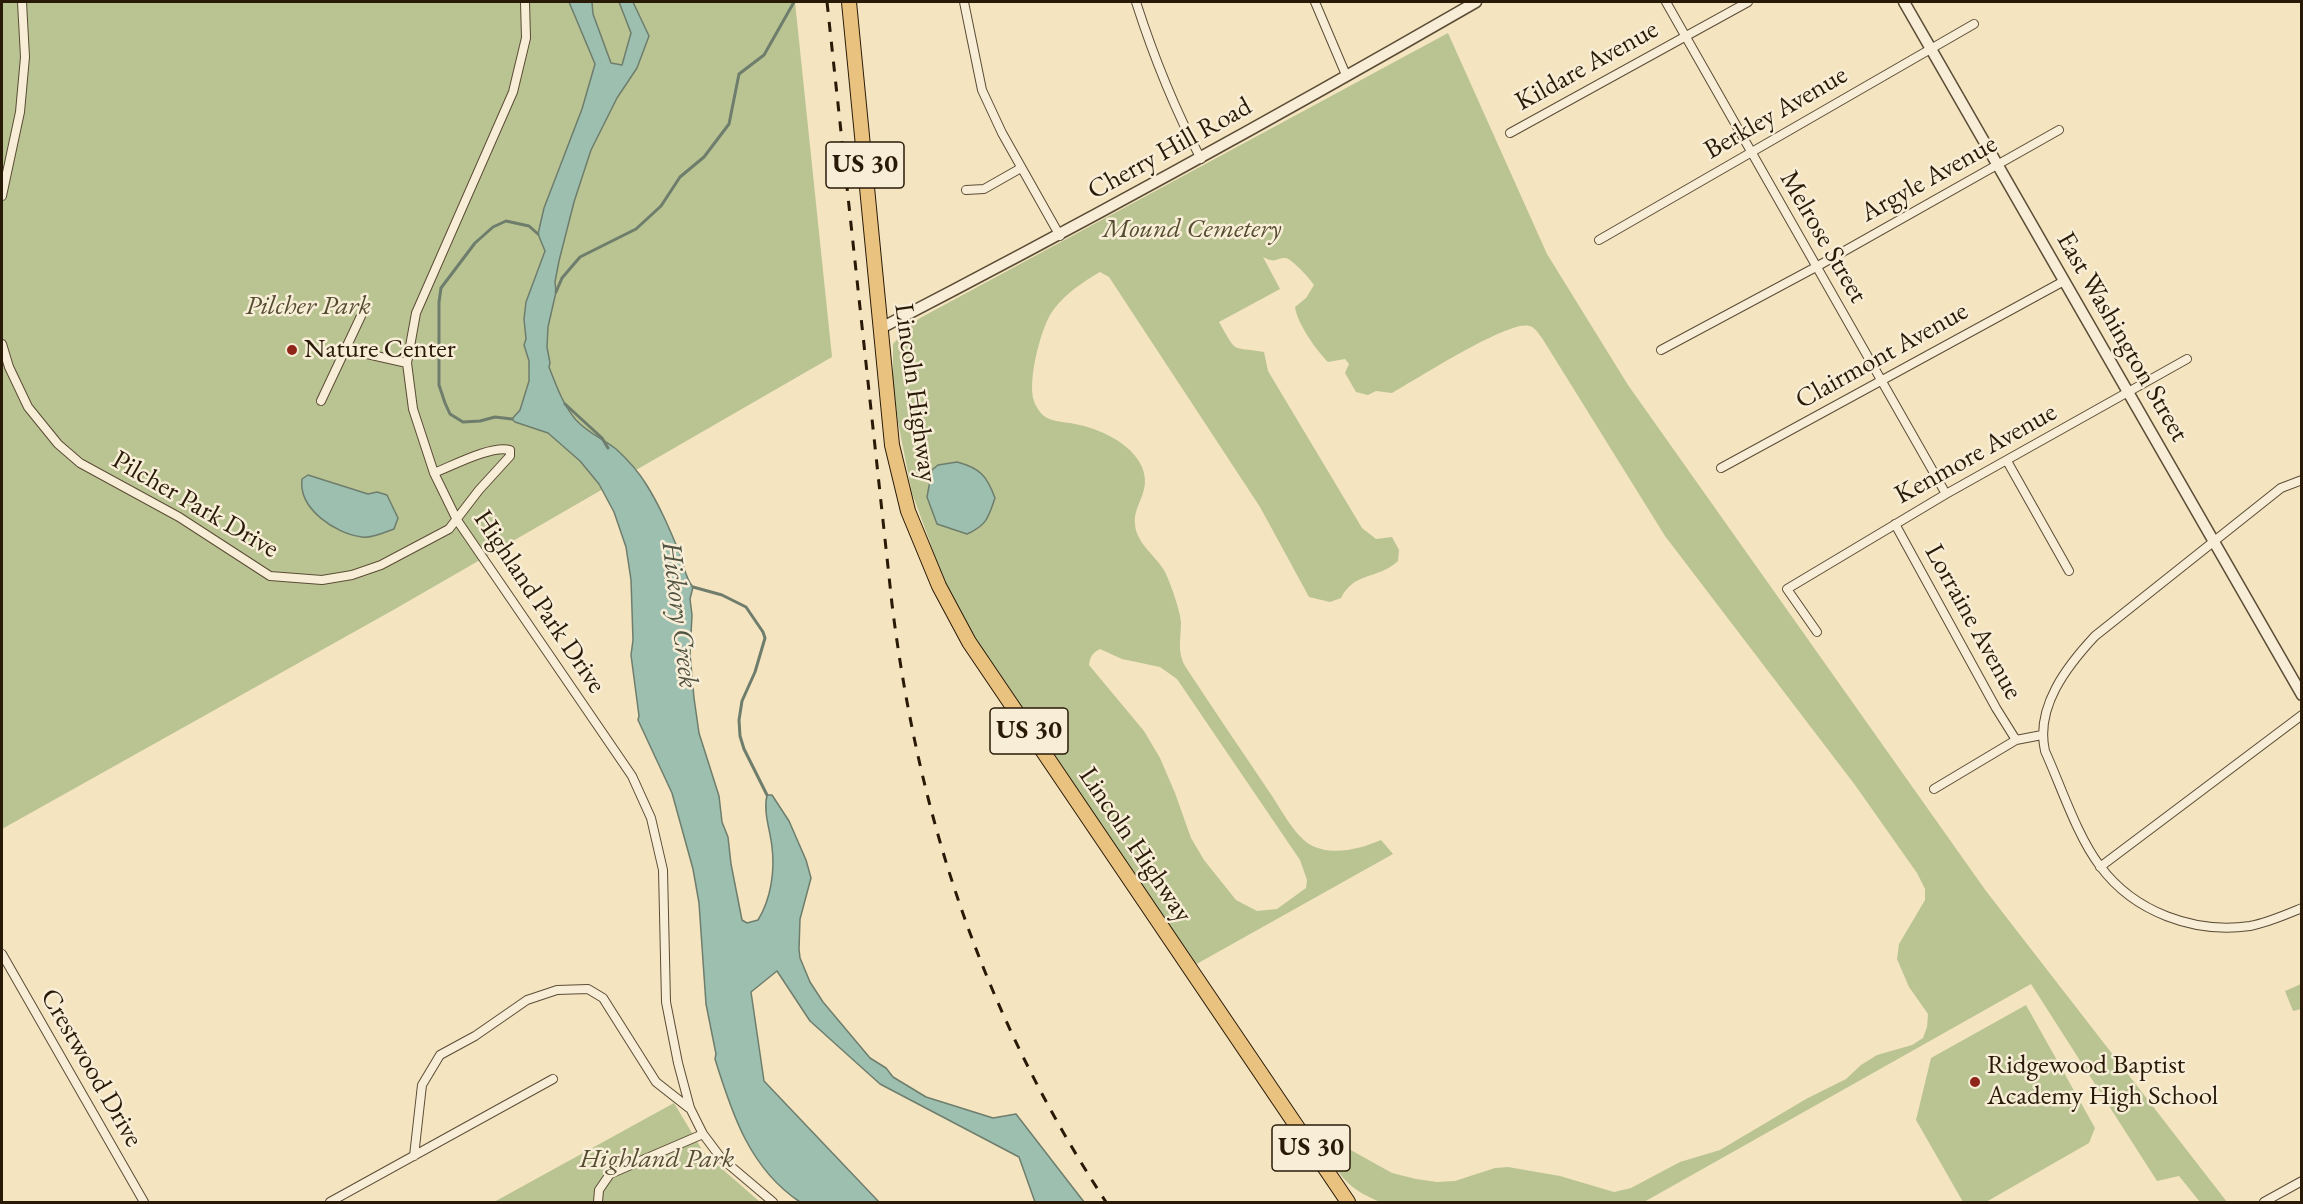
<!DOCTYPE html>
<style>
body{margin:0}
#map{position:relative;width:2303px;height:1204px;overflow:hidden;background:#f4e4c0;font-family:"EB Garamond",serif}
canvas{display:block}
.frame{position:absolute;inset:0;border:3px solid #281a07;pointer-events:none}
</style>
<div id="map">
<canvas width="2303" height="1204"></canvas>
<div class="frame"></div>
</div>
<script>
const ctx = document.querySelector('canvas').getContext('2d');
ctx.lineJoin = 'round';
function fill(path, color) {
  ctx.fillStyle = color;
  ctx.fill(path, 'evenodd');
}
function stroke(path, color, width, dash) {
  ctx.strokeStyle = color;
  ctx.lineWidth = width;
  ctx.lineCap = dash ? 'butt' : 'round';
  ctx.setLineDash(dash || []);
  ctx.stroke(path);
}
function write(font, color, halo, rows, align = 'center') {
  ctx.font = font + ' "EB Garamond",serif';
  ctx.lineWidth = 5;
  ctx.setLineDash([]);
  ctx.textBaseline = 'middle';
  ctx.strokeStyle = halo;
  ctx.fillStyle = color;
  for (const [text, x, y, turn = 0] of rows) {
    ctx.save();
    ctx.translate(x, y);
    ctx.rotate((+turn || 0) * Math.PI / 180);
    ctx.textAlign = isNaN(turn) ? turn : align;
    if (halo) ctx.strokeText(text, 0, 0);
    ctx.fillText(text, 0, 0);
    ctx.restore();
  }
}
const green = new Path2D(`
 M2,2H795L832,357L395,609L2,829Z
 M1448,33L1547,254L1628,385L1986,891L2227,1202H2200L2179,1176L2157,1181L2031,984L1644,1202H1380C1355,1191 1345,1184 1331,1160L1334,1147L1340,1144L1392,1173L1416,1179L1437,1182L1455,1181L1495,1168L1508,1167L1560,1176L1614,1192L1631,1188L1680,1162L1720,1150L1806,1099L1846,1079L1861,1065L1877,1055L1912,1045L1923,1038L1927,1027L1928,1014L1909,987L1897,959L1899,944L1925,900V889L1917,873L1855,785L1665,536L1542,338C1538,333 1535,327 1529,326C1508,320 1416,380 1392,393L1376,391L1368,395L1356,392L1345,373L1349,364L1345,359L1328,362C1316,350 1297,323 1295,307L1306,298L1314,285C1311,280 1292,259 1286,258C1274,258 1277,264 1263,257L1280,289L1219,322C1238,355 1230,346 1264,352L1268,371L1362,528L1376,539L1392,537L1399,550L1398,561C1377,580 1355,571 1341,598L1330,602L1309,597L1260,507L1109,277L1100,272C1083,282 1066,293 1054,309C1041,325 1027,382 1034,401C1035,405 1040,413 1044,416C1052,422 1066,422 1075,424C1098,428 1132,443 1142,467C1152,492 1133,504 1135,524C1136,544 1158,557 1166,574C1171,585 1180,610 1181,622C1181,639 1177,651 1185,666C1213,709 1242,751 1270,793C1281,809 1293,833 1309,844C1331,857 1360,849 1381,840L1393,854L1193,966L960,615L943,578L912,493L898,422L893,381V344L907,328L920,318ZM1100,649L1122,659L1160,667L1177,679L1300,860L1307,880L1306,888L1277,909L1257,911L1236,900L1204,860L1191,838L1175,793L1160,758L1144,731L1089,665C1090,657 1092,653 1100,649Z
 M2301,984V1009L2293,1011L2285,991Z
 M2026,1005L2095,1128L2089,1143L1986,1202H1963L1916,1120L1931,1058Z
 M674,1103L704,1153L760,1202H494Z`);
const water = new Path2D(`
 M569,2H592L593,14L611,63L622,65L631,33L619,2H633L649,36L637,68L617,98L591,150L574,202L559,261L555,282L556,292L548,327L547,347L550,363L549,367C556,385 563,405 576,420C588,433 603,439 616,449C627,459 638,471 646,484C660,506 670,530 680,554C684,565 685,578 693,587L690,599L692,615L690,654L694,698L699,733L719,796L722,822L728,837L731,864L742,920L747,923L758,920C771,899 775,871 772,847C770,829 763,812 767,795H772L789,821L806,860L811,878L800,919L799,949L800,958L810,982L823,1002L870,1058L886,1068L893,1077L926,1097L993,1118L1016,1114L1084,1202H1035L1019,1157L880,1084L810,1021L777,971L751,992L764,1081L879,1202H800C750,1169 732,1114 715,1059L716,1054L706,1004L699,903L693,869L672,793L638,720L639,716L631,655L633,640L631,580L626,547L614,512L599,484L580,461L548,433L515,422L512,419L520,410L529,381V361L524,345L526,339L524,319L526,302L545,251L538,234L544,208L582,109L595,64Z
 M957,462C980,468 987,476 995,498C988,518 987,525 967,534L937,524L927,497L932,470L938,465Z
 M308,475L368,494L377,492L387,495L398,518L394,529C385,532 371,539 362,537C336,534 298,509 302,479Z`);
const stream = new Path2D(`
 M556,292L562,278L580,257L636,229L661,206L680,177L704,157L729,124L739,74L764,55L794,2
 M565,404L602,438L608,448
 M512,419L495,417L480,421L463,422L450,414L445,403L439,385V302L441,288L475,243L493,227L506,221L529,226L538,234
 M693,587L722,595L746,607L763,632L765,638L755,672L742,701L739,720L740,736L744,749L767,795`);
const minor = new Path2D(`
 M525,2L526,38L513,92L416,313L407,363L413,409L434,473L457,520L632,776L651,818L663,870L666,1002L678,1063L690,1108L703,1134L721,1158L773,1202
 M964,2L982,90L1002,133L1060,236
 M1136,2C1154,58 1173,106 1201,159
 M1315,2L1346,75
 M1666,2L1946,494
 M1510,133L1748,2
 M966,190L984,189L1021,168
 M2,196L20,112L25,57L22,2
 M1599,240L1974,24
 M2,344L9,367L28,407L58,444L80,463L179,517L270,576L322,580L352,575L381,565L449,529L479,490L510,456V450C491,445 452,466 434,473
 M345,349L407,363
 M1661,350L1816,267L2059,130
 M321,401L361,316
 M2007,461L2069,571
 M1721,468L2064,281
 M2302,480L2281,488L2095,636C2067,666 2035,707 2045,751C2061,786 2077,836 2100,866C2134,912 2194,934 2250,926C2267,923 2285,915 2302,908
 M1895,524L1996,708L2016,740
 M1817,632L1787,589L1946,494L2187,359
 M1934,789L2016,740L2042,735
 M2100,867L2302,715
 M2,954L144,1202
 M414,1156L422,1085L440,1055L475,1036L527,1000L557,990L588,989L603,998L656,1082L689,1108
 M330,1202L553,1079
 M598,1202L599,1190L610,1174L703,1134
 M2264,1202L2302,1181`);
const tertiary = new Path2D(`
 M1904,2L2302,695
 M881,328C1082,224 1280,115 1476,2`);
const primary = new Path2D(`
 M849,2L892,445L908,511L939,586L969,642L1348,1202`);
const rail = new Path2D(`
 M827,2L892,604C919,823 985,1017 1106,1202`);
const markers = [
 [292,350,6,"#8f2418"],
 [1975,1082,6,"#8f2418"]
];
const shields = [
 [865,165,78],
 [1029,731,78],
 [1311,1148,78]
];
const shieldNames = [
 ["US 30",865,165],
 ["US 30",1029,731],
 ["US 30",1311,1148]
];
const streetNames = [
 ["Kildare Avenue",1587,66,-29],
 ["Berkley Avenue",1776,113,-30],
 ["Cherry Hill Road",1170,149,-29],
 ["Argyle Avenue",1929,179,-29],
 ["Melrose Street",1823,237,60],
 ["East Washington Street",2122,337,60],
 ["Clairmont Avenue",1882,356,-29],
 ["Lincoln Highway",915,393,82],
 ["Kenmore Avenue",1976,454,-29],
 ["Pilcher Park Drive",195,505,30],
 ["Highland Park Drive",539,602,56],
 ["Lorraine Avenue",1973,622,61],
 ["Lincoln Highway",1135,845,56],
 ["Crestwood Drive",91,1068,60]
];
const parkNames = [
 ["Mound Cemetery",1192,230],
 ["Pilcher Park",308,307],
 ["Highland Park",657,1160]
];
const poiNames = [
 ["Nature Center",304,350],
 ["Ridgewood Baptist",1987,1066],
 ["Academy High School",1987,1097]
];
const waterNames = [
 ["Hickory Creek",679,615,83]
];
fill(green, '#bac493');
fill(water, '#9cbfaf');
stroke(water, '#6e7d6c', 1.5);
stroke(stream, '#6e7d6c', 3);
stroke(minor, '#5b4c35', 10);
stroke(tertiary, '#5b4c35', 13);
stroke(primary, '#281a07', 16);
stroke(minor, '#f8edd6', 8);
stroke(tertiary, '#f8edd6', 10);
stroke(primary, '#eac280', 14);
stroke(rail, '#281a07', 3, [10, 10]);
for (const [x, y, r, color] of markers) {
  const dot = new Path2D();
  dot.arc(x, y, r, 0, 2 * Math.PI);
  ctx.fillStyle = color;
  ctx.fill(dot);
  stroke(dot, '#f8edd6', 2);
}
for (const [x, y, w] of shields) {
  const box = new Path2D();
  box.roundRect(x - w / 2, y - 23, w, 46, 4.5);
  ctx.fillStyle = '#f8edd6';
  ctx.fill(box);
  stroke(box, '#281a07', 1.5);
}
write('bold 26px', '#281a07', null, shieldNames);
write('27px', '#281a07', '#f8edd6', streetNames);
write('italic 27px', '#544d31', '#f8edd6', parkNames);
write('27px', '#281a07', '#f8edd6', poiNames, 'left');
write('italic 28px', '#515442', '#f8edd6', waterNames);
</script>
